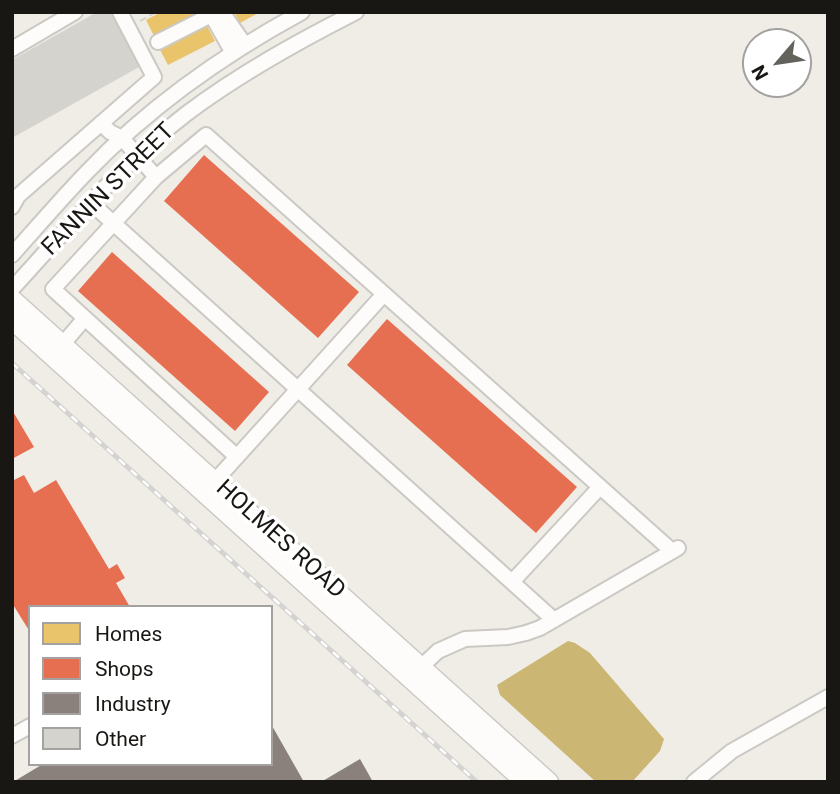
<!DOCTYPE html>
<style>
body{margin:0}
#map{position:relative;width:840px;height:794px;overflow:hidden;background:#efede6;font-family:Roboto,sans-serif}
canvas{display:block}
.frame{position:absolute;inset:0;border:14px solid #191713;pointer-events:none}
.legend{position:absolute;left:28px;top:605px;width:245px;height:161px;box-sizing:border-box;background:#fff;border:2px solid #a3a2a1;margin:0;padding:9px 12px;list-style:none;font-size:21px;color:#191713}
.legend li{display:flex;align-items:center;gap:14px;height:35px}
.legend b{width:35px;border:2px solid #a3a2a1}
.north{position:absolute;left:742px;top:28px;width:70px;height:70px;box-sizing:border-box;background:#fff;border:2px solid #a3a2a1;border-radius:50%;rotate:241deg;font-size:19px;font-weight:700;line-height:28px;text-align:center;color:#191713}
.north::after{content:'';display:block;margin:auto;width:24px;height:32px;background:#64625d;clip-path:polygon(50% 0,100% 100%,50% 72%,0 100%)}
</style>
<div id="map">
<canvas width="840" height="794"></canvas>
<div class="frame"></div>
<ul class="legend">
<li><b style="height:19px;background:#e9c46a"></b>Homes</li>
<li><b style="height:19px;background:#e76f51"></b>Shops</li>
<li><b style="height:19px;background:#8a817c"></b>Industry</li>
<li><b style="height:19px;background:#d5d3ce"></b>Other</li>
</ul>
<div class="north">N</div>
</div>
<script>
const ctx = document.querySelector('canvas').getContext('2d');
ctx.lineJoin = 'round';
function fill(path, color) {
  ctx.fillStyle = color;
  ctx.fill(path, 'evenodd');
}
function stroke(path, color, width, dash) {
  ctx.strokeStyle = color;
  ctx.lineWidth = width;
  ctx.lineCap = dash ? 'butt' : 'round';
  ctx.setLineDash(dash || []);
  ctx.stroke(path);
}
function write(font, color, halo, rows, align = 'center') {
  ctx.font = font + ' Roboto,sans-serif';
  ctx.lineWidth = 7;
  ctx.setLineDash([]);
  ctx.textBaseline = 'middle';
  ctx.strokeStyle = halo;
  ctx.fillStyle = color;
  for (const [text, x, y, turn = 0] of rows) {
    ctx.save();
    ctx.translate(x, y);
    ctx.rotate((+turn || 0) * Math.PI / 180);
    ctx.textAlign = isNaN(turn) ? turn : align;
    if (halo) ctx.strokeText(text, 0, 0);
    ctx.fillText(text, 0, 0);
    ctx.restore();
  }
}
const water = new Path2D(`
 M568,641L575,643L590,653L664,739L660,751L632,782H596L500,695L497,685Z`);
const homes = new Path2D(`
 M161,12H202L156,40L146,20Z
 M234,12H260L240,23Z
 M205,22L215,41L168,65L158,46Z`);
const shops = new Path2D(`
 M204,155L359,292L318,338L164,201Z
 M112,252L269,392L235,431L78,291Z
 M387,319L577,487L536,533L347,365Z
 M12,410L34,447L12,459Z
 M24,475L34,493L56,480L109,569L117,564L125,578L116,583L130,607H30V632L12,603V481Z`);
const industry = new Path2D(`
 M271,724L304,782H13L43,764H271Z
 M360,759L373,782H321Z`);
const building = new Path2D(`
 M97,12H111L141,66L12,138V60Z`);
const path = new Path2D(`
 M140,21L156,12`);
const minor = new Path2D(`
 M215,12V21L233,53
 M222,12L245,45
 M158,42L215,13
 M12,49L75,12
 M101,123L110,132L122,138L156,177
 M91,203L554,620
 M12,207L18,196L154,77L120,12
 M12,255C37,227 61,199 87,172C149,107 223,55 302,12
 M12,289C67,229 121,164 186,114C239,74 297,42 356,12
 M62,345L85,318
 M237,457L53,289L156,177L206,135L672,551
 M215,481L384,294
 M512,582L600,487
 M421,667L438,651L465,639L508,637L526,633L540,628L678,548
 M12,736L30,726
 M694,782L732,751L828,697`);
const major = new Path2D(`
 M12,299L549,782
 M12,320L525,782`);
const rail = new Path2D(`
 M12,363L477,782`);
const streetNames = [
 ["FANNIN STREET",109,190,-45],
 ["HOLMES ROAD",280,540,42]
];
fill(water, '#ccb673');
fill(homes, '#e9c46a');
fill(shops, '#e76f51');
fill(industry, '#8a817c');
fill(building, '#d5d3ce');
stroke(minor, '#cbc9c4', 18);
stroke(major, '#cbc9c4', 21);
stroke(path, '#d1d1cf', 2, [7, 3.5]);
stroke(minor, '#fdfcfb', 14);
stroke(major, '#fdfcfb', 18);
stroke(rail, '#d4d3d1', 5);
stroke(rail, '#fff', 2.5, [8]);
write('24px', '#191713', '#fff', streetNames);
</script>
